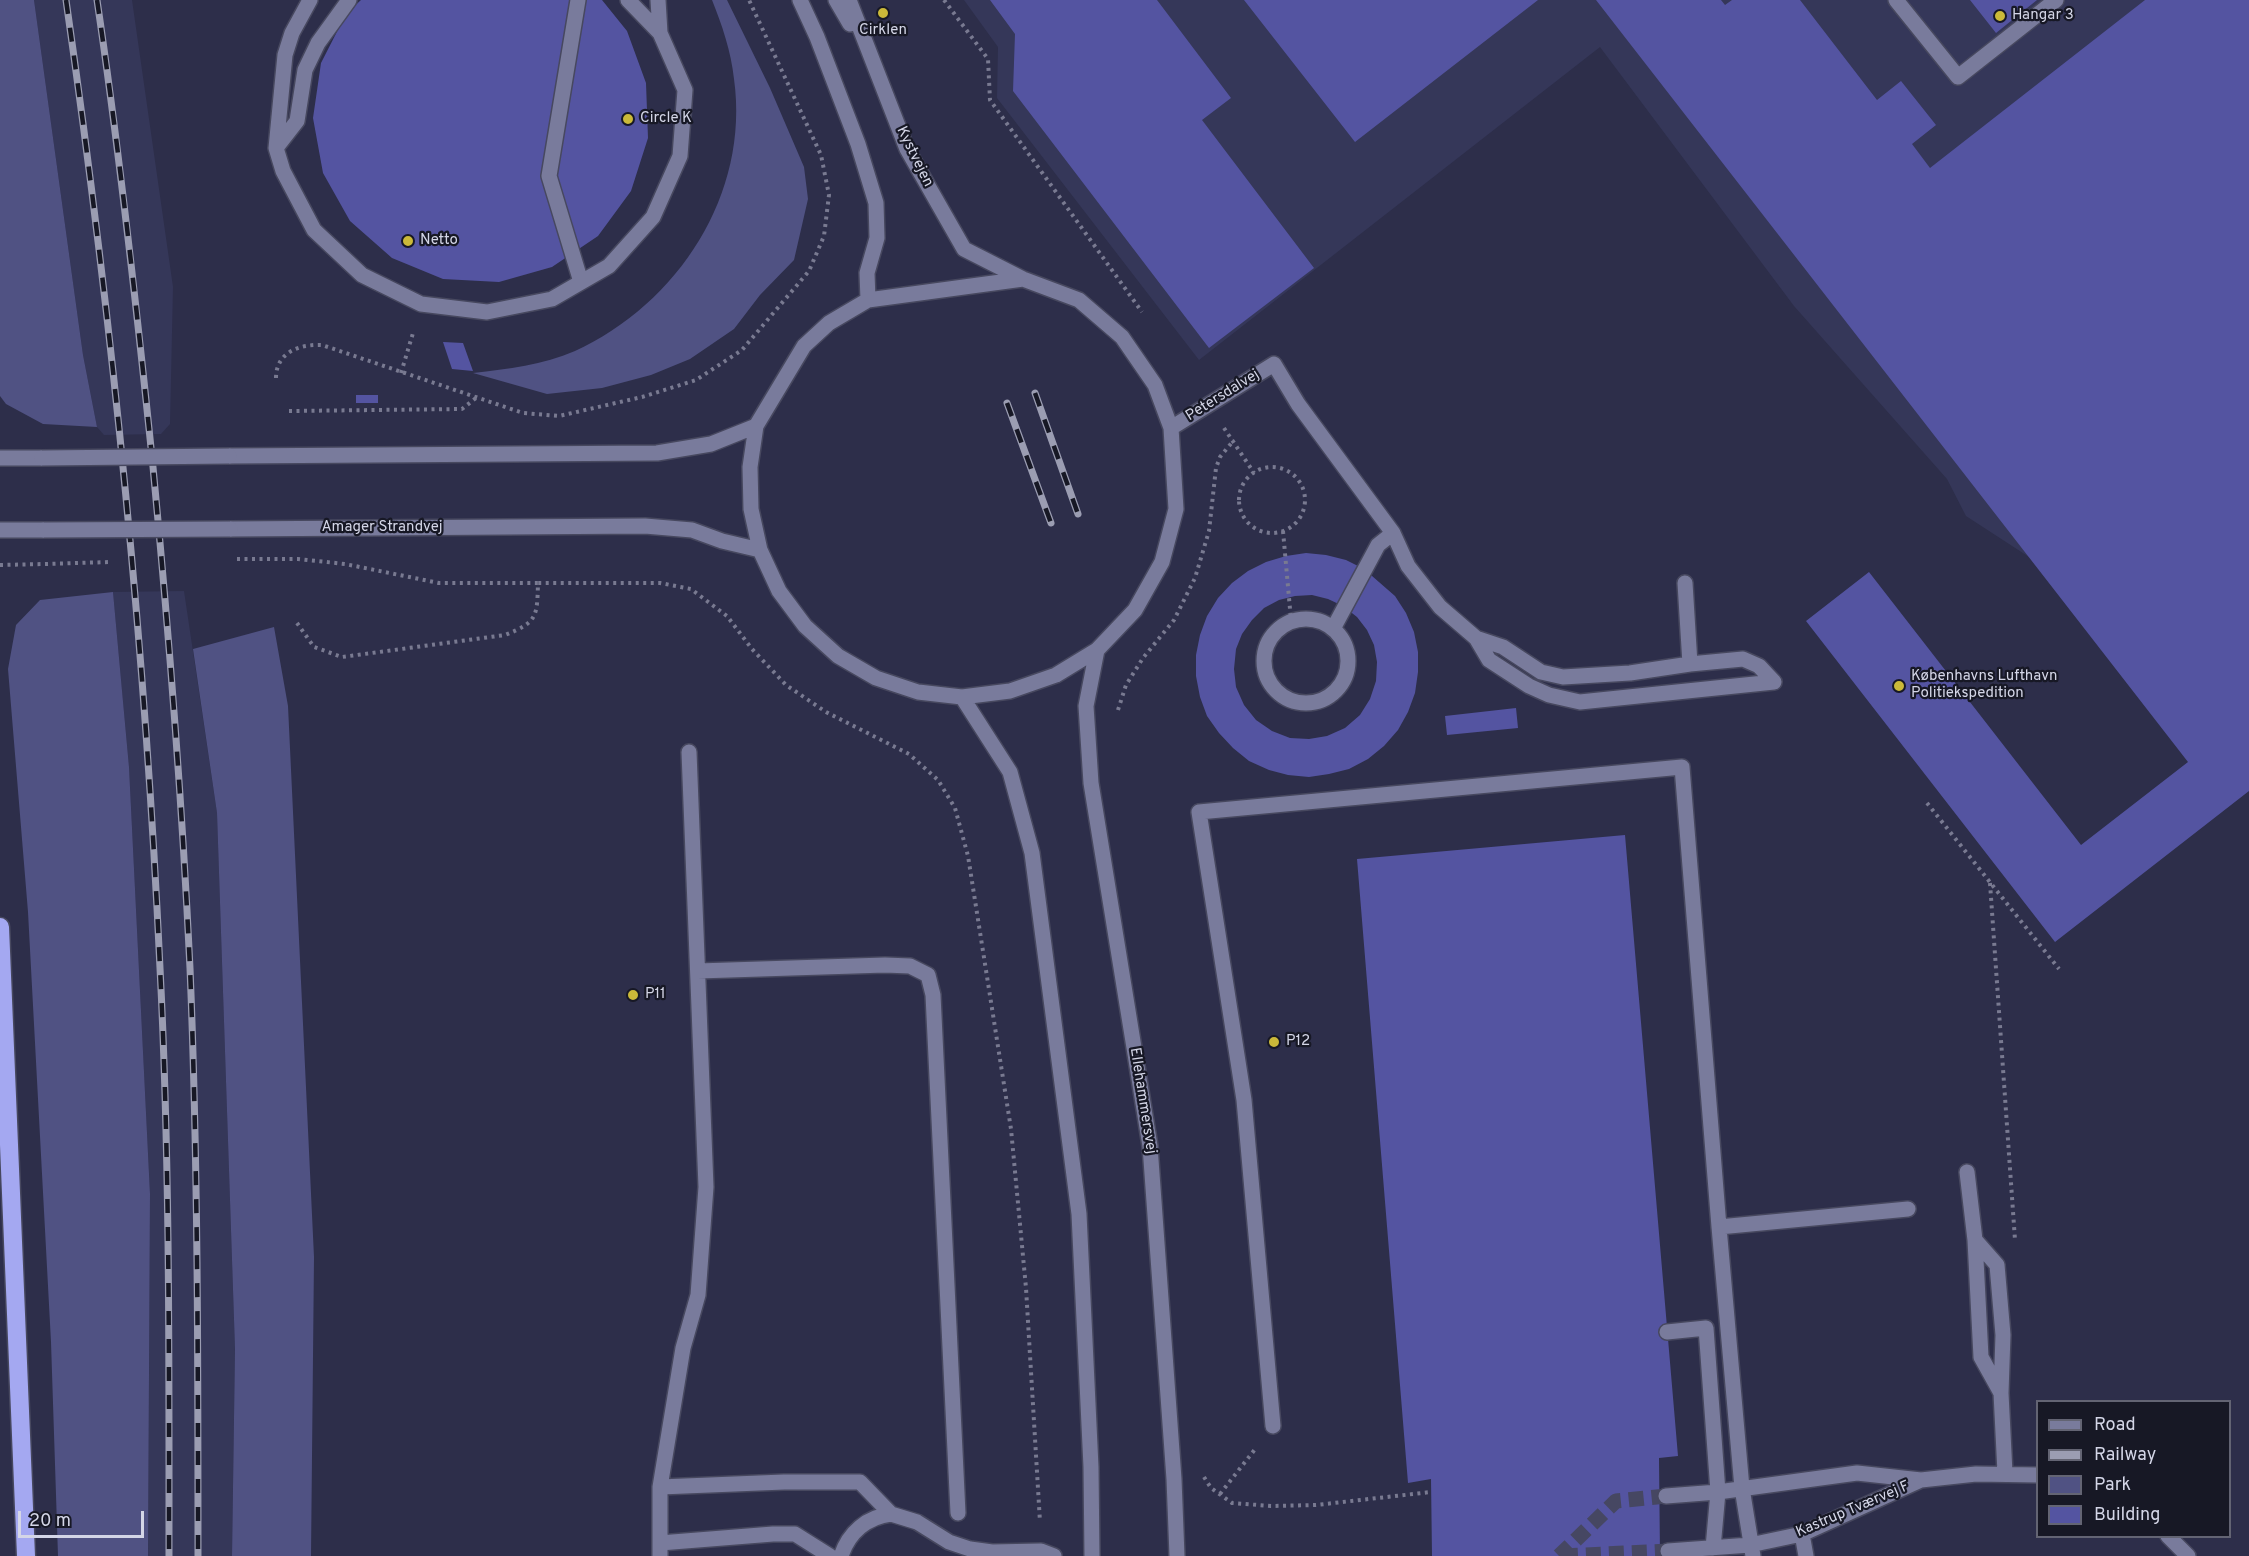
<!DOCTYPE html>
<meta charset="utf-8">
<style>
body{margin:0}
#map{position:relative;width:2249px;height:1556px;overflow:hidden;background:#2d2e4a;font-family:Overpass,sans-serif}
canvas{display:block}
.legend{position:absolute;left:2036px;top:1400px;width:195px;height:138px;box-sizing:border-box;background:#171825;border:2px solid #636473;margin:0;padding:8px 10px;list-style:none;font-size:18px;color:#d4d6e7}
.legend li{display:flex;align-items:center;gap:12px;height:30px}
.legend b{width:30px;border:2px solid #636473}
.scale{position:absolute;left:18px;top:1511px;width:126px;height:27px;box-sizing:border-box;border:3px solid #d4d6e7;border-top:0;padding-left:8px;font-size:18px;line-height:21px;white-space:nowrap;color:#d4d6e7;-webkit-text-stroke:4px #171825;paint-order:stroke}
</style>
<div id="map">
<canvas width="2249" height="1556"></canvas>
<ul class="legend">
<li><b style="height:8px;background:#797b9c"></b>Road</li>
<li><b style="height:8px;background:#9b9db2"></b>Railway</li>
<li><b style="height:16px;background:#505283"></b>Park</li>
<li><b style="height:16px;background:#5454a1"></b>Building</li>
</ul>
<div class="scale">20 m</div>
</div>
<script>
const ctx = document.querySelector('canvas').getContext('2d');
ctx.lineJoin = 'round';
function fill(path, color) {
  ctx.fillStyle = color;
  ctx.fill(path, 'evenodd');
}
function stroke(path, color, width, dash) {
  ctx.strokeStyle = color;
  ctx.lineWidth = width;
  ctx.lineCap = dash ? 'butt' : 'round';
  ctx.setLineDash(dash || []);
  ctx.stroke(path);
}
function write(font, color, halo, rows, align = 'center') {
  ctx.font = font + ' Overpass,sans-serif';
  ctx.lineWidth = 4.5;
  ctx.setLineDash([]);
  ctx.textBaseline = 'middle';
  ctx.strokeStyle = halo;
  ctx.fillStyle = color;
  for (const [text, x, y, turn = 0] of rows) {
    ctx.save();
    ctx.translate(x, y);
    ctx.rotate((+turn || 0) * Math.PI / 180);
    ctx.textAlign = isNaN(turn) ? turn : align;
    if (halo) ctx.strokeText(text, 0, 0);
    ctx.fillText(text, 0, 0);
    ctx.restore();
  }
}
const built = new Path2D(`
 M34,0H132L173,287L170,424L161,434L104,435L97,427L83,355Z
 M964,0H2249V700L1966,516L1947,479L1794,306L1600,47L1199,360L997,98L998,47Z
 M184,591L217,813L235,1349L232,1556H148L150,1194L129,767L113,592Z`);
const green = new Path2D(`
 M0,0H34L83,355L97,427L43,424L6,404L0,396Z
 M712,0H727L770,88L804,167L808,199L794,260L760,295L734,329L690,359L651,375L602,388L547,394L473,373C508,369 543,365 575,351C678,304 750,194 734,79C731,51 722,25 712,0Z
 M113,592L129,767L150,1194L148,1556H58L51,1342L28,912L8,669L16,625L40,600Z
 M274,627L288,706L314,1257L311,1556H232L235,1349L217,813L193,649Z`);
const building = new Path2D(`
 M361,0H602L627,31L646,83L648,138L631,191L598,236L552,267L499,282L443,279L392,258L350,221L323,173L313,118L321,63L346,14Z
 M990,0H1157L1231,98L1202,120L1314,268L1209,348L1013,91L1015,34Z
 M1244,0H1538L1355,142Z
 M1596,0H1721L1725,5L1732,0H1800L1877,100L1901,81L1936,125L1912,144L1930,168L2145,0H2249V791L2055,942L1806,621L1869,572L2081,845L2188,762Z
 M1970,0H2037L1996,33Z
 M443,342L463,343L473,371L452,369Z
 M356,395H378V403H356Z
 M1306,553L1326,555L1346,560L1364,569L1395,596L1406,613L1414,632L1418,652V672L1415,693L1408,712L1398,730L1384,746L1368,759L1349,769L1329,774L1309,777L1288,775L1269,770L1249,761L1233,748L1219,733L1207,716L1200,697L1196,676V655L1200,635L1207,616L1218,598L1232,583L1248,571L1266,562L1286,556ZM1312,595L1328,599L1343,606L1357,617L1367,630L1374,645L1377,662L1376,681L1370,699L1360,715L1345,728L1327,736L1309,739L1290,738L1272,731L1256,720L1244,705L1236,687L1234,669L1236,649L1242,634L1252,620L1264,608L1279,600L1295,596Z
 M1516,708L1518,728L1447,735L1445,716Z
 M1625,835L1678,1456L1659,1458L1660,1556H1432L1431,1479L1408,1483L1357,859Z`);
const minorTunnel = new Path2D(`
 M1559,1556L1616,1501L1666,1496
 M1563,1556L1668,1551`);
const path = new Path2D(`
 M944,0L988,59L990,100L1142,312
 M401,373L413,333
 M276,378C276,352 300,344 322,345L523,413L559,416L642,397L696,380L742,350L809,271L824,236L829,195L821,155L749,0
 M289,411L462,409L476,398
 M1224,428L1254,473
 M1239 500a33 33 0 1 1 66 0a33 33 0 1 1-66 0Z
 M1283,531L1291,620
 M0,565L45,564
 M297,623L314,647L342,657L505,635C538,622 537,616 538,583H660L691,589L727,616L752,649L786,685L826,712L909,754L938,780L955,808L968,856L1011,1129L1026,1288L1040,1522
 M1118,710L1126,685L1143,658L1174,620L1195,578L1209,531L1216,468L1220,457L1234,440
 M1927,803L2059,969
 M1990,883L2015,1240
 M1204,1477L1211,1488L1232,1503L1271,1506L1316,1505L1431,1492
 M1220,1494L1256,1448`);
const minor = new Path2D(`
 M310,0L292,33L285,55L276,148L283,171L314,230L362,275L421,304L487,312L552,299L609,266L653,217L680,156L685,90L660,33L628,0
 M578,0L549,176L581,282
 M658,0L660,33
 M800,0L817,37L858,144L876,203L877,238L867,273L868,300
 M836,0L850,24
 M849,0L907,149L964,249L1023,279L1079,300L1122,337L1155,385L1171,428L1176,509L1162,562L1135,610L1097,650L1056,675L1010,691L962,697L918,692L876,678L838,656L805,626L779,591L760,550L751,509L750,467L756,426L804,346L829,323L868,300L1023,279
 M1896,0L1958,77L2056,0
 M276,148L297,121L305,70L318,43L349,0
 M1171,428L1274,364L1298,404L1393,533L1408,566L1440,607L1476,638L1489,660L1529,686L1549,695L1580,702L1774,682
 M229,456L657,453L711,444L756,426
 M0,458H42
 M230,529L645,526L692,530L722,541L760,550
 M0,530H44
 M1685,583L1690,664
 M1264 661a42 42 0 1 1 84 0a42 42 0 1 1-84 0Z
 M1334,627L1378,545L1393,533
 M1476,638L1503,647L1541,672L1563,677L1630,673L1690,664L1743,659L1759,666L1774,682
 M1097,650L1086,706L1091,783L1150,1146L1174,1479L1177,1556
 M962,697L1010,772L1032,853L1079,1214L1091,1467L1092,1556
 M698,971L885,965L910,966L928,975L933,995L958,1513
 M1967,1172L1975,1240L1981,1357L2001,1393L2005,1473
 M1719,1227L1908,1209
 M1975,1240L1997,1265L2003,1335L2001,1393
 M1667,1332L1706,1328L1718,1492L1713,1548
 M1273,1426L1244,1100L1199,812L1682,767L1719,1227L1742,1488L1753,1556
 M660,1487L784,1482H860L891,1514L917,1522L949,1542L970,1549L992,1552L1041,1551L1054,1556
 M1666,1496L1718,1492L1857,1473L1921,1480
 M1802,1534L1806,1556
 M2168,1536L2188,1556
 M660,1543L773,1534H795L830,1556
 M1668,1551L1750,1545L1802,1534L1921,1480L1976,1474L2038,1475
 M660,1556V1487L683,1348L698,1295L706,1187L689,752
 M841,1556C849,1532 867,1517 891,1514`);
const highway = new Path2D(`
 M0,927L26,1556`);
const rail = new Path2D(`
 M66,0C112,321 145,644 160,968C170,1164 169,1360 169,1556
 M97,0C120,155 137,311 153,467C169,634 182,801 190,968C198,1164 198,1360 198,1556
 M1035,393L1078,514
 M1007,403L1051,523`);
const pathBridge = new Path2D(`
 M237,559H298L345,564L439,583H538
 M45,564L110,562`);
const minorBridge = new Path2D(`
 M42,458L229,456
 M44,530L230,529`);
const markers = [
 [883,13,6,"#cbb939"],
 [2000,16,6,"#cbb939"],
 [628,119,6,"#cbb939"],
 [408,241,6,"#cbb939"],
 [1899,686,6,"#cbb939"],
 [633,995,6,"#cbb939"],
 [1274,1042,6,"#cbb939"]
];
const poiNames = [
 ["Hangar 3",2012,16],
 ["Cirklen",883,31,"center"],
 ["Circle K",640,119],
 ["Netto",420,241],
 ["Københavns Lufthavn",1911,677],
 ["Politiekspedition",1911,694],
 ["P11",645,995],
 ["P12",1286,1042]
];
const streetNames = [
 ["Kystvejen",914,157,64],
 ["Petersdalvej",1223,396,-32],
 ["Amager Strandvej",382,528],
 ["Ellehammersvej",1142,1101,81],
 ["Kastrup Tværvej F",1853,1510,-23]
];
fill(built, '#353759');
fill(green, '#505283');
fill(building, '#5454a1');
stroke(minorTunnel, '#464762', 15, [15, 8]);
stroke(minor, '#47485f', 18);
stroke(highway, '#47485f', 21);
stroke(path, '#797a91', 4, [3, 4.5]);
stroke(minor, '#797b9c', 15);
stroke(highway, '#a4a8f1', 18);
stroke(rail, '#9b9db2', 7);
stroke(rail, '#171825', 4.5, [14]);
stroke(minorBridge, '#47485f', 18, []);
stroke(pathBridge, '#797a91', 4, [3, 4.5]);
stroke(minorBridge, '#797b9c', 15);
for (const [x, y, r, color] of markers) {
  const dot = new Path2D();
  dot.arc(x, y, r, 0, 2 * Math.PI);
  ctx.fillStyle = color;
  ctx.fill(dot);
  stroke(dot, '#171825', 2);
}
write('15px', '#d4d6e7', '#171825', poiNames, 'left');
write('15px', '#d4d6e7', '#171825', streetNames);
</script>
